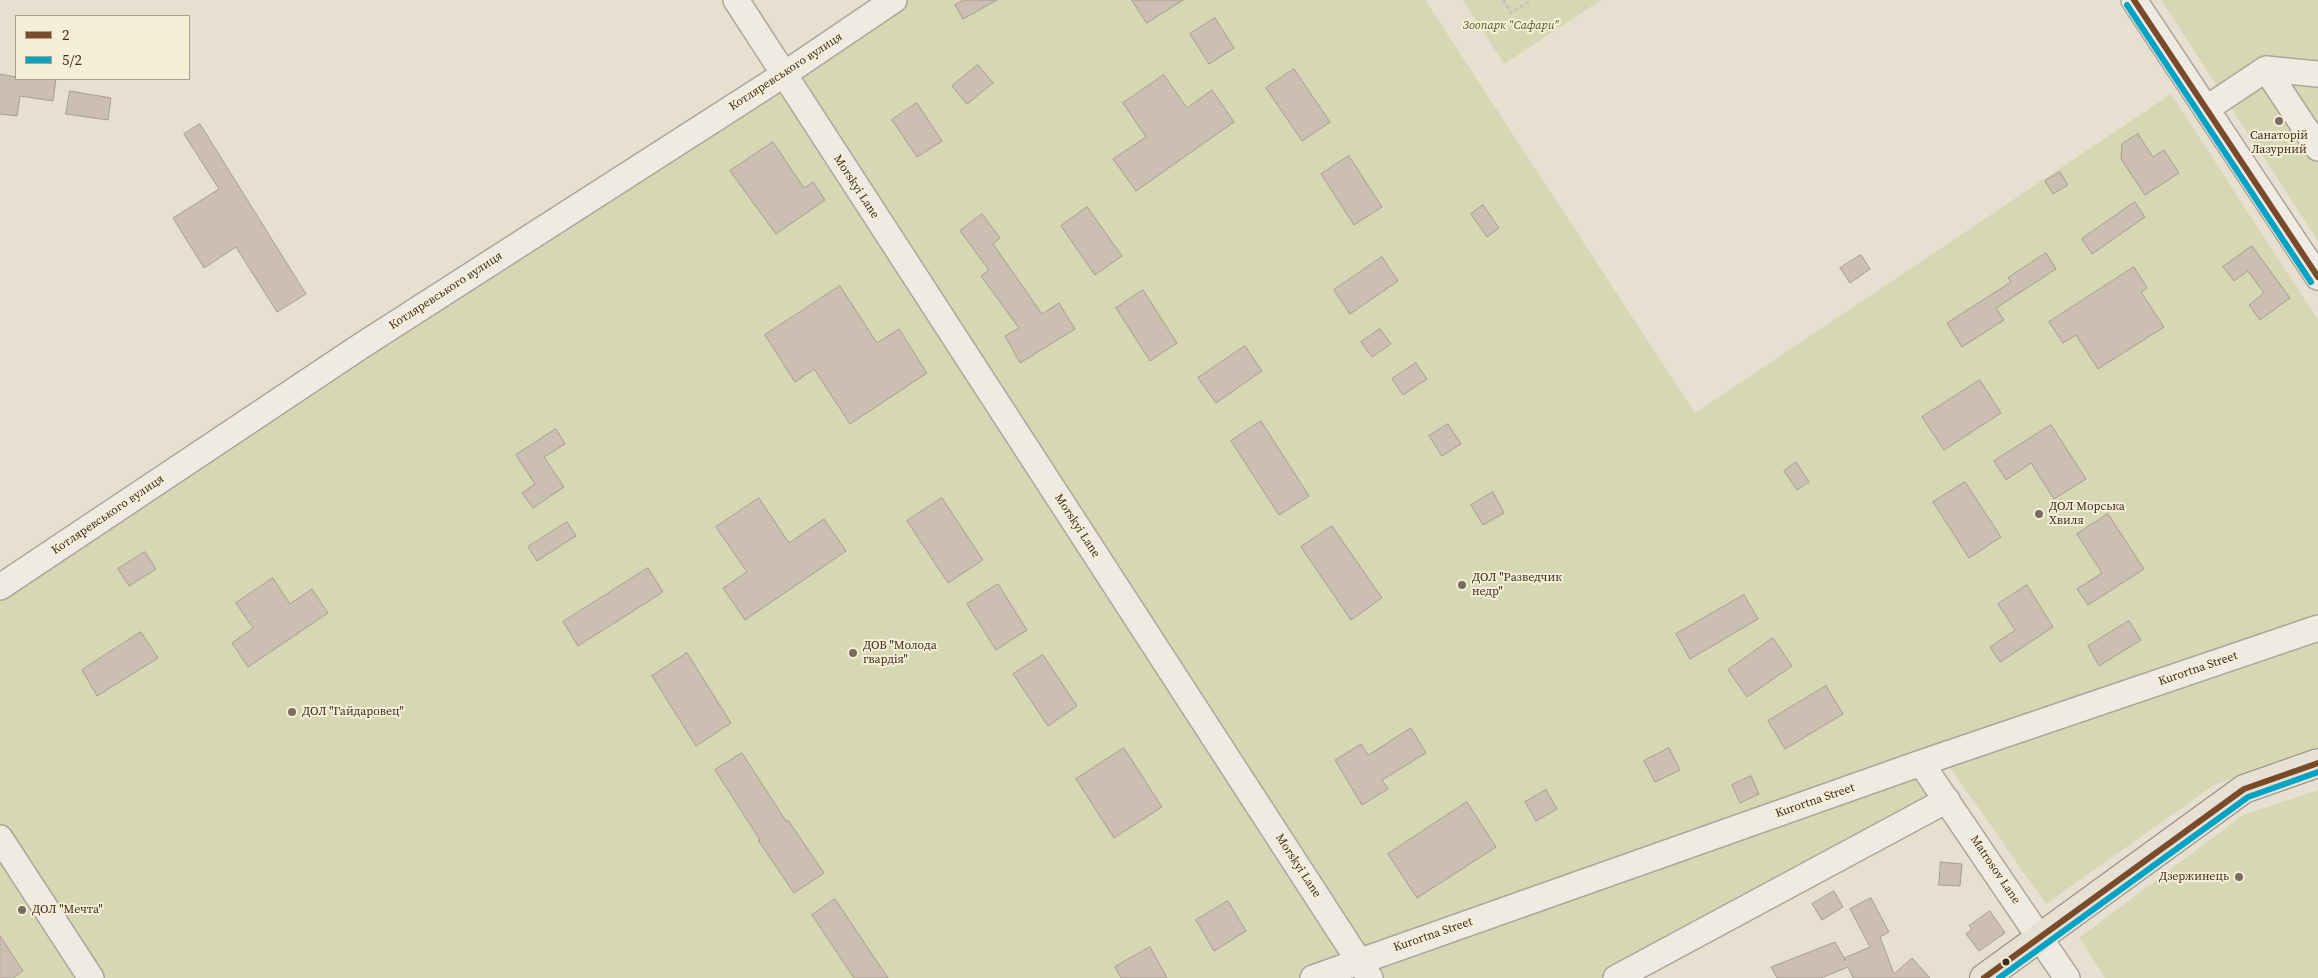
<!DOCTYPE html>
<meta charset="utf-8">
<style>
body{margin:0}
#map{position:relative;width:2318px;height:978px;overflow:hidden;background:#e7e0d1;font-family:"Source Serif 4",serif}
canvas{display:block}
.legend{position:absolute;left:15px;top:15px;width:175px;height:65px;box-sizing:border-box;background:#f7eed8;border:1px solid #ada18e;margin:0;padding:6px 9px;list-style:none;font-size:15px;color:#3d2e20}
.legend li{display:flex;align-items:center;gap:10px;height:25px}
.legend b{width:25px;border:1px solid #ada18e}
</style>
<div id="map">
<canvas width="2318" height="978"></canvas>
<ul class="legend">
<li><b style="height:6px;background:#7a4b2a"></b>2</li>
<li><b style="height:6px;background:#03a3c5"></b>5/2</li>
</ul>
</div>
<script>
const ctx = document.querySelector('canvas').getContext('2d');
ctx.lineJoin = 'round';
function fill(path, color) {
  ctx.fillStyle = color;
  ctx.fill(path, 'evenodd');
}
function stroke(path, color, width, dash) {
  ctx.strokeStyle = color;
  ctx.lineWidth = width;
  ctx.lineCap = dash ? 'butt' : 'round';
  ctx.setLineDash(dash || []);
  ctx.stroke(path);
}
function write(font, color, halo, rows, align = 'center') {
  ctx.font = font + ' "Source Serif 4",serif';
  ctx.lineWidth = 4;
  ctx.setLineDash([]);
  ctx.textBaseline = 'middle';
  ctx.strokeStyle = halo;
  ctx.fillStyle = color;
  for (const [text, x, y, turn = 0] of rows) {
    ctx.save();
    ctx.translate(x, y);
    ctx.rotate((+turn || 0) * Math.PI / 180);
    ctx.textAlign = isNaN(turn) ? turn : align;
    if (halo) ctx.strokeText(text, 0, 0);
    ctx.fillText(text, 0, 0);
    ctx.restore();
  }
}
const green = new Path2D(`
 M908,0H1425L1695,413L2171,94L2318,320V614L1921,756L1920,765L1944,797L1611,978H92L0,837V587L786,75Z
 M1463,0H1601L1504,64Z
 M2161,0H2318V241Z
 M2318,637V748L2214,785L2046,904L1949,766Z
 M2318,790V978H2105L2079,938L2243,815Z
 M0,841L90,978H0Z`);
const building = new Path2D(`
 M964,0H997L963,19L955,5Z
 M1132,0H1183L1147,23Z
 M1215,18L1234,48L1209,64L1190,34Z
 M978,65L993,83L967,104L952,86Z
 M1294,69L1330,122L1302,141L1266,88Z
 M0,74L16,77V79H56L53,101L20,96L17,116L0,114Z
 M1164,75L1187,108L1212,90L1234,122L1136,191L1113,159L1146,137L1123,103Z
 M70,91L111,98L108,120L66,114Z
 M917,103L942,141L917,157L892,120Z
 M200,124L306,294L277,312L236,247L204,268L173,218L219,189L184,134Z
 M2138,134L2153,157L2164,150L2179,173L2145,195L2121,159L2122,144Z
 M773,142L804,188L813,182L825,200L776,234L730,171Z
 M1349,156L1382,207L1354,225L1321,174Z
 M2060,172L2068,185L2053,194L2045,181Z
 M2135,202L2145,217L2092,254L2082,239Z
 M1483,205L1499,228L1487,237L1471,214Z
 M1087,207L1122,256L1095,275L1061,226Z
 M982,214L1000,238L993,244L1042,314L1059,303L1075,329L1020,363L1005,336L1019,328L981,276L989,270L960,231Z
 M2252,246L2290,298L2260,320L2249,305L2264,293L2248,271L2234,281L2223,267Z
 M2046,253L2056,269L1996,308L2004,320L1962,347L1947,323L2011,282L2008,278Z
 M1861,255L1870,269L1850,283L1840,268Z
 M1382,257L1398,281L1350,314L1334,290Z
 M2134,267L2147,288L2141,292L2164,327L2098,369L2076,335L2063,343L2049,322Z
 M840,286L877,343L899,329L927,373L850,424L814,369L795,382L765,335Z
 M1143,290L1177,343L1150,361L1116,308Z
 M1380,329L1391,344L1372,357L1361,342Z
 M1245,346L1262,371L1216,403L1198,378Z
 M1416,363L1427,379L1403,395L1392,379Z
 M1980,380L2001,413L1944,450L1922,417Z
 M1261,421L1309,496L1279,515L1231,441Z
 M1448,424L1461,444L1442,456L1429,436Z
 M2051,425L2086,479L2054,499L2031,463L2006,480L1994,461Z
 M556,429L565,444L544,457L564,487L533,508L522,493L535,484L516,455Z
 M1796,462L1809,482L1797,490L1784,471Z
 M1965,482L2001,537L1969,558L1933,502Z
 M1493,492L1504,513L1483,525L1471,505Z
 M759,498L789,543L824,519L846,551L745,620L723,588L747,572L716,527Z
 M942,498L983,560L948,583L907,521Z
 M2108,514L2144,569L2088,605L2077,589L2102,573L2077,534Z
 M567,522L576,536L537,561L528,547Z
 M1332,526L1382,598L1351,620L1301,547Z
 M145,552L156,569L129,586L118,569Z
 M648,568L663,592L578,646L563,622Z
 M273,578L290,604L312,589L328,613L248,667L232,643L253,628L236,603Z
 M998,584L1027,630L996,650L967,604Z
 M2027,585L2053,627L2000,662L1990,647L2015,630L1998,604Z
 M1744,595L1758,619L1690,659L1676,634Z
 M2129,621L2141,640L2099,666L2088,646Z
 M141,632L158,658L97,696L82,670Z
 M1773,638L1792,666L1747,697L1728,670Z
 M687,653L731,723L696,746L652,676Z
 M1043,655L1077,706L1048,726L1013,674Z
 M1826,686L1843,714L1785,749L1768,721Z
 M1411,728L1426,753L1382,780L1388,789L1362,805L1335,760L1361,744L1368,755Z
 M1124,748L1162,807L1114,838L1076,779Z
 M1669,748L1680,770L1655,782L1644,761Z
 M742,753L786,821L788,820L824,873L794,893L758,840H760L715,770Z
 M1751,776L1759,794L1740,803L1732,785Z
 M1546,790L1557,809L1536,821L1525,802Z
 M1467,802L1496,847L1417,898L1388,854Z
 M1941,862L1962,864L1960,886L1939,885Z
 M1834,891L1843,907L1822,920L1812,904Z
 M1871,898L1889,932L1880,937L1894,974L1912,958L1930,978H1853L1848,967L1821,978H1777L1771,967L1835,942L1846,961L1844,958L1870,947L1850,909Z
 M835,899L888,978H854L812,915Z
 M1228,901L1246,931L1214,951L1196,920Z
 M1990,911L2005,933L1979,951L1966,934L1972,929L1969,926Z
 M0,936L23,971L13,978H0Z
 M1150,947L1167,978H1121L1115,967Z`);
const path = new Path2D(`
 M1503,0L1511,13L1531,0`);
const minor = new Path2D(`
 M736,0L1370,978
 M2134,0L2318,277
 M2266,69L2318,74
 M2206,109L2266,69L2318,148
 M0,587L361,346L783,75L894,0
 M1921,763L2067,978
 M0,838L91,978
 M1313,978L1921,763L2318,628
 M1616,978L1947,800`);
const major = new Path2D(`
 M1984,978L2244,789L2318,763`);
const bus1 = new Path2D(`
 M2134,0L2318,277
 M1984,978L2244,789L2318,763`);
const bus2 = new Path2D(`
 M2127,5L2311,282
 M1999,978L2248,797L2318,772`);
const markers = [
 [2279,121,5,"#786c5e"],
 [2039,514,5,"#786c5e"],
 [1462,585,5,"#786c5e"],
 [853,653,5,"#786c5e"],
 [292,712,5,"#786c5e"],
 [2239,877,5,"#786c5e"],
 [22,910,5,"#786c5e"],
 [2006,962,4.5,"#3d2e20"]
];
const parkNames = [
 ["Зоопарк \"Сафари\"",1511,26]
];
const streetNames = [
 ["Котляревського вулиця",786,72,-33],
 ["Morskyi Lane",856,187,57],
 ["Котляревського вулиця",446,291,-33],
 ["Котляревського вулиця",108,515,-34],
 ["Morskyi Lane",1077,526,57],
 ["Kurortna Street",2198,669,-19],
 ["Kurortna Street",1815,801,-19],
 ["Morskyi Lane",1298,866,57],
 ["Matrosov Lane",1995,870,56],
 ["Kurortna Street",1433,935,-19]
];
const poiNames = [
 ["Санаторій",2279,136,"center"],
 ["Лазурний",2279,150,"center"],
 ["ДОЛ Морська",2049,507],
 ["Хвиля",2049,521],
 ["ДОЛ \"Разведчик",1472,578],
 ["недр\"",1472,592],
 ["ДОВ \"Молода",863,646],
 ["гвардія\"",863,660],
 ["ДОЛ \"Гайдаровец\"",302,712],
 ["Дзержинець",2229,877,"right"],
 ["ДОЛ \"Мечта\"",32,910]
];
fill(green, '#d6d7b3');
fill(building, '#cbbfb2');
stroke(building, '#a89c90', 1);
stroke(minor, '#ada599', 28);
stroke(major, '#928b80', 30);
stroke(path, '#c8c2b9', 3, [4, 2.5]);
stroke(minor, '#efebe3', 25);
stroke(major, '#e6e1d4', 28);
stroke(bus1, '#7a4b2a', 6);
stroke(bus2, '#03a3c5', 6);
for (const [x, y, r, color] of markers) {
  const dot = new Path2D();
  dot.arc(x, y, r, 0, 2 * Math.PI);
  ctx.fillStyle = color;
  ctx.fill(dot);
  stroke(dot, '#f7eed8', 2);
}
write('italic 12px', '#4d5a26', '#f7eed8', parkNames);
write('12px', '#3d2e20', '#f7eed8', streetNames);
write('12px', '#3d2e20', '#f7eed8', poiNames, 'left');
</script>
